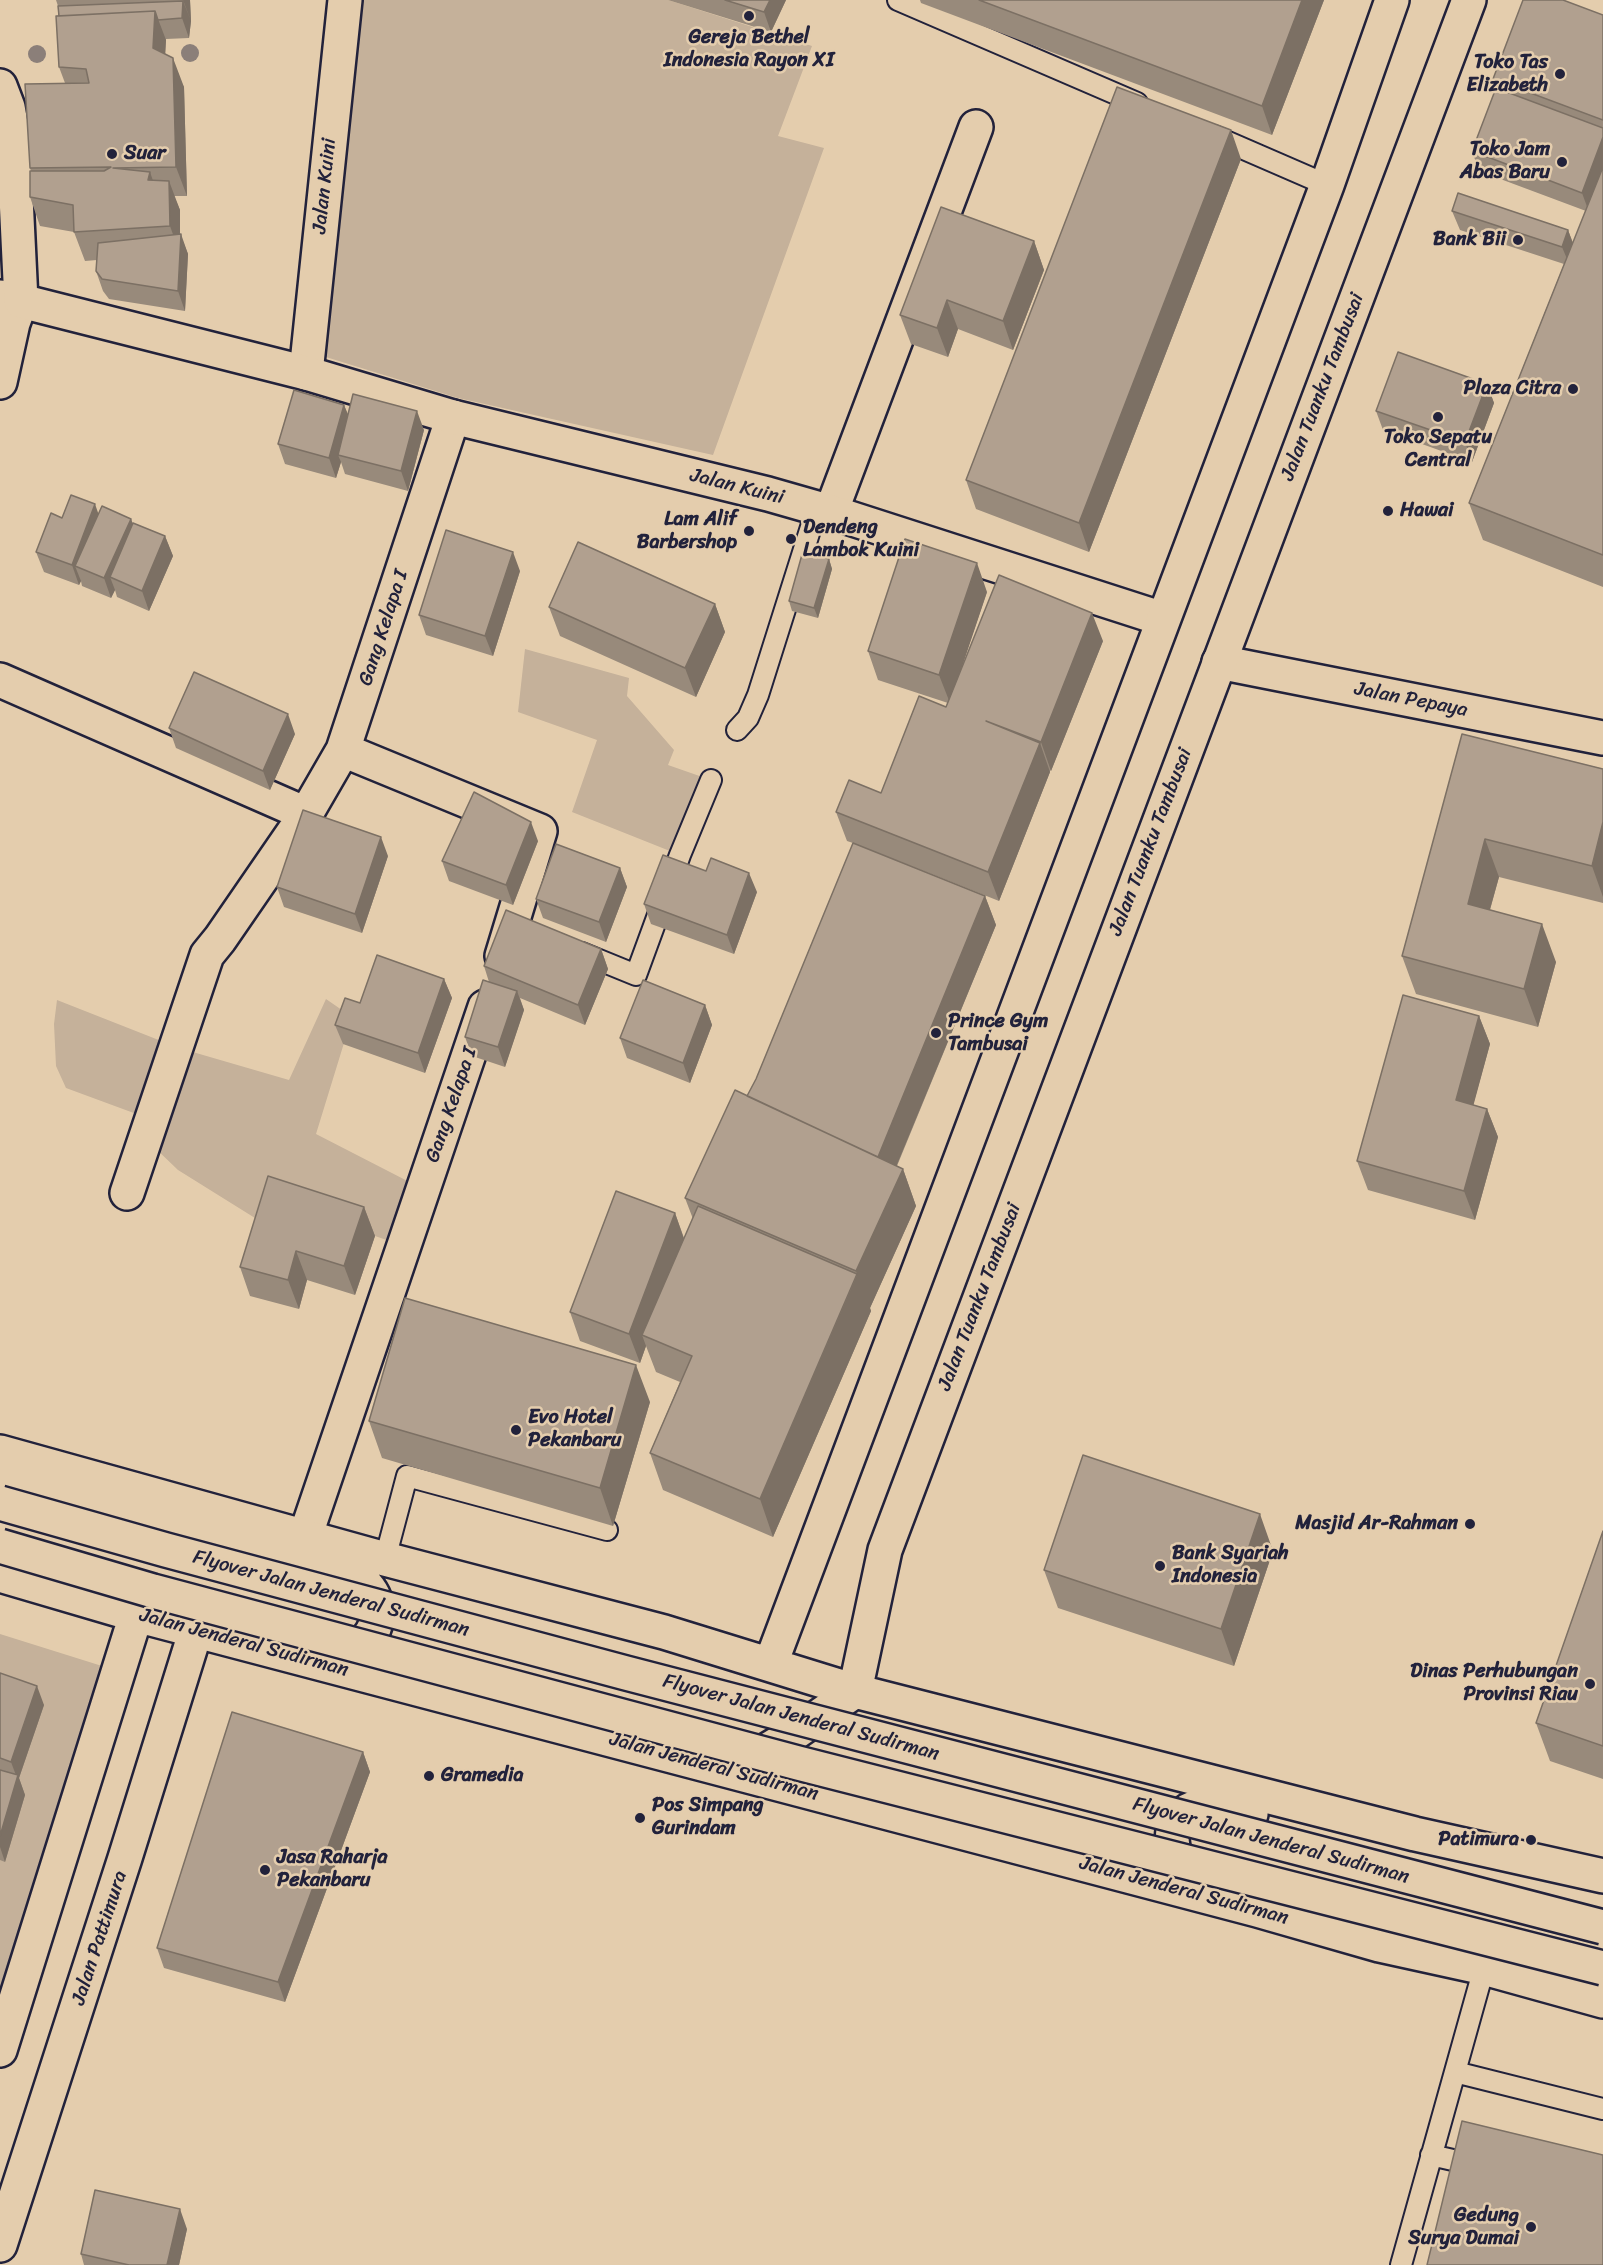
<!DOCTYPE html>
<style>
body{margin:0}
canvas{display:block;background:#e4cdad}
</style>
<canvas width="1603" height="2265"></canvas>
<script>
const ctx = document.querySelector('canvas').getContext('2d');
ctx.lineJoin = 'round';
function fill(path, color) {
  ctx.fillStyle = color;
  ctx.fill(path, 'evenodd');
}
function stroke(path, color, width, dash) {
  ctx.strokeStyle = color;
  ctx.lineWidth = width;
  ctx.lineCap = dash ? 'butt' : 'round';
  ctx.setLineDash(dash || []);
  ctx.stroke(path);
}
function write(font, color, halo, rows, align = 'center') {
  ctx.font = font + ' Sriracha,sans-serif';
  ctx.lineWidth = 5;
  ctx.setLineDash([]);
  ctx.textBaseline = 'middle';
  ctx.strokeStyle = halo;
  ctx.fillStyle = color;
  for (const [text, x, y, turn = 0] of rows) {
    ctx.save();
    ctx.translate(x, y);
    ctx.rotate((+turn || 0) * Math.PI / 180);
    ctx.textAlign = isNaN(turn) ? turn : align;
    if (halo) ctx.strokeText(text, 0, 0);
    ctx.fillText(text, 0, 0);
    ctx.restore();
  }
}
const green = new Path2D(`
 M360,0H668L812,46L778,136L824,148L713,455L458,398L313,353Z
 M525,649L629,678L627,696L674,750L668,765L711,780L680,855L572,812L597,740L518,712Z
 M326,999L352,1017L316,1134L423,1189L404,1246L375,1236L271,1228L178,1170L154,1147L150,1119L66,1088L56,1066L54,1024L57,1000L179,1048L289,1080Z
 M0,1634L102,1666L0,1990Z`);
const service = new Path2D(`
 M898,0L1137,103
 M1214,136L1327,185
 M737,730L748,718L758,695L817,508
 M582,953L636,975L680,855L711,780
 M385,1559L407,1476L607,1530
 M1455,2072L1603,2109
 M1431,2155L1479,2166
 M1401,2265L1484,1968`);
const minor = new Path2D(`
 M0,297L21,301L13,323L0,382
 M306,373L345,0
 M831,512L976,127
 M0,680L306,814
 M343,750L540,831L502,956
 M127,1193L207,955L220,939L306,814L343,750L453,417
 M305,1537L485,1007`);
const tertiary = new Path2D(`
 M0,86L8,107L13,135L21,301L306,373L453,417L768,494L831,512L1163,619`);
const secondary = new Path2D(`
 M1219,662L1603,738`);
const primary = new Path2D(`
 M0,1452L385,1559L664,1632L855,1691L1415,1834L1603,1876
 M0,1467L15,1480L351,1574C394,1595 381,1654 334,1650
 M0,1575L136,1615L1257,1910L1379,1945L1484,1968L1603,2001
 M771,1663L1327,185L1392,0
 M855,1691L885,1550L1469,0
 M744,1764L792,1735L855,1691
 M1196,1876C1164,1861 1163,1814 1200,1806C1216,1802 1235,1810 1251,1814
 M0,2050L136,1615
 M0,2245L125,1858L196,1630L217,1628`);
const primaryBridge = new Path2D(`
 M0,1503L166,1550L626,1673L1603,1927
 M0,1546L153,1591L798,1763L1603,1968`);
const trees = [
 [190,53],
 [37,54]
];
const wall = new Path2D(`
 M56,0H190L191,21L189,38L166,39L165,54L184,87L187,196H174L180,210V234L188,254L185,311L109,299L103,291L96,271L97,260L85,261L74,232L40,226L30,197L31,171L30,168L65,83L59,67L58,6Z
 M668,0H786L771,32Z
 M920,0H1324L1272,135L921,3Z
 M1603,15V587L1483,540L1469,503L1564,264L1460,230L1452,211L1568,230L1573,243L1586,211L1479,171L1472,151L1496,88L1493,79Z
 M1241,159L1089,552L976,509L966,480Z
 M1034,241L1044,270L1013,350L958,329L948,357L911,344L900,315Z
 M1487,384L1494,403L1472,462L1383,430L1376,411Z
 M344,405L348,415L424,430L408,491L345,474L341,462L336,478L285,464L278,444Z
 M98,514L131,519L133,524L165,536L173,556L149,611L117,597L115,590L111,598L82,586L81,581L79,585L44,572L36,552L62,518Z
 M829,559L832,569L818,618L792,611L789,601Z
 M520,571L493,656L426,635L419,615Z
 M987,592L960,671L1103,641L1051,771L1050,770V772L999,901L889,857L985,896L996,925L897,1166L903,1169L916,1206L870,1308L871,1311L773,1537L663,1490L650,1453L680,1382L656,1372L646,1346L640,1363L580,1341L570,1312L675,1213L684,1238L693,1219L685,1198L747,1096L756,1079L853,843L847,841L836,812L881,793L946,707L948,703L878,680L868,651Z
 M715,604L725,632L696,697L560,636L549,607Z
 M169,728L295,734L270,790L176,748Z
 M1462,734L1603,769V903L1499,877L1490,910L1556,962L1538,1027L1416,994L1402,956Z
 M538,841L513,905L449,881L442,861Z
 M388,856L362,933L284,907L277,887Z
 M620,868L627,887L606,942L543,918L536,899Z
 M757,892L734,954L651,924L644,904Z
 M601,949L608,969L585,1025L520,998L524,1010L505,1067L472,1056L465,1037L489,982L484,966Z
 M444,979L452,998L425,1073L343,1044L335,1025L360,1003Z
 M705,1005L712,1025L690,1083L627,1058L620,1038Z
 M1479,1016L1490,1044L1473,1105L1487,1109L1498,1137L1475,1220L1368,1190L1357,1161Z
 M364,1207L375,1236L355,1295L307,1280L299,1309L250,1296L240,1267Z
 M650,1402L613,1526L382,1458L369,1421Z
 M1603,1531V1779L1550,1761L1536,1723Z
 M1273,1551L1234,1666L1058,1608L1044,1570Z
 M0,1673L44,1705L19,1778L25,1795L5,1862L0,1860Z
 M363,1752L370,1772L285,2002L164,1968L157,1948Z
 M187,2229L179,2265H84L81,2254Z`);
const shadedWall = new Path2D(`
 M183,0H190L191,21Z
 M770,0H786L771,32L764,12Z
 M1302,0H1324L1272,135L1262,106Z
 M183,1L191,21L189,38L182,18Z
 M155,11L166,40L164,77L153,48Z
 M173,58L184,87L187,196L176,167Z
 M1231,130L1241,159L1089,552L1079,523Z
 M1603,137V175L1589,212L1582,193Z
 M150,172L160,201L148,180Z
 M169,181L180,210V246L181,234L188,254L185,311L178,291L180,254L170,226Z
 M1568,230L1575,249L1570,266L1562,247Z
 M1034,241L1044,270L1013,350L1003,321Z
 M947,300L958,329L948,357L937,328Z
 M1487,384L1494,403L1472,462L1465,442Z
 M344,405L352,424L338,455L341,462L336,478L329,458Z
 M417,411L424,430L408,491L401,471Z
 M95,504L102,524L75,566L81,581L79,585L72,565Z
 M131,519L138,538L110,577L115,590L111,598L104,578Z
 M165,536L173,556L149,611L142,591Z
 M513,552L520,571L493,656L485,636Z
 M829,559L832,569L818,618L814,608Z
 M977,563L987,592L950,703L939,675Z
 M715,604L725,632L696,697L685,668Z
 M1092,613L1103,641L1051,771L1041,742Z
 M288,714L295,734L270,790L263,771Z
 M1040,743L1050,772L999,901L988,872Z
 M531,822L538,841L513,905L506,885Z
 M1603,822V897L1592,866Z
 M381,837L388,856L362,933L355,914Z
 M1485,839L1499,877L1481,941L1468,904Z
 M620,868L627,887L606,942L599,922Z
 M749,873L757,892L734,954L727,935Z
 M985,896L996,925L886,1191L876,1162Z
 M1542,924L1556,962L1538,1027L1524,989Z
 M601,949L608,969L585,1025L578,1005Z
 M444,979L452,998L425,1073L418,1053Z
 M517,991L524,1010L505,1067L498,1047Z
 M705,1005L712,1025L690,1083L683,1063Z
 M1479,1016L1490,1044L1467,1129L1456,1100Z
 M1487,1109L1498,1137L1475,1220L1464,1191Z
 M903,1169L916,1206L870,1308L871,1311L773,1537L760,1499L857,1275L856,1271Z
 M364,1207L375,1236L355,1295L344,1266Z
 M675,1213L685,1242L642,1335L646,1346L640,1363L629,1334Z
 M296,1251L307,1280L299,1309L288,1280Z
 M636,1365L650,1402L613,1526L600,1488Z
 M1260,1514L1273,1551L1234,1666L1221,1629Z
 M37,1686L44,1705L19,1778L25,1795L5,1862L0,1847V1836L17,1778L11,1762Z
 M363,1752L370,1772L285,2002L278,1982Z
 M180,2209L187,2229L179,2265H167Z`);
const building = new Path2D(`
 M725,0H770L764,12Z
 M979,0H1302L1262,106Z
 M1523,0H1563L1603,15V120L1493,79Z
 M183,1L182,18L158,20L155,11L59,16L58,6Z
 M155,11L153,48L173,58L176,167L113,168L150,172L148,180L169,181L170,226L74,232L73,205L30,197V171H104L111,167L30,168L25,84L89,83L86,69L59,67L56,16Z
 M1117,87L1231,130L1079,523L966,480Z
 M1496,88L1603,128V137L1582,193L1472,151Z
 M1603,167V555L1469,503Z
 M1458,193L1568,230L1562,247L1452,211Z
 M941,207L1034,241L1003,321L947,300L937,328L900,315Z
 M181,234L178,291L102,279L96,271L98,243Z
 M1398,352L1487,384L1465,442L1376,411Z
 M294,390L344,405L329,458L278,444Z
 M353,394L417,411L401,471L338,455Z
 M71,495L95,504L72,565L36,552L51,513L62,518Z
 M102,506L131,519L104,578L75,566Z
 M133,523L165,536L142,591L110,577Z
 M446,530L513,552L485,636L419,615Z
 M905,539L977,563L939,675L868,651Z
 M578,542L715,604L685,668L549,607Z
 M803,551L829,559L814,608L789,601Z
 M999,575L1092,613L1041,742L986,721L1040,743L988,872L836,812L849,780L881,793L919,696L946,707Z
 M194,672L288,714L263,771L169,728Z
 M1462,734L1603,769V822L1592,866L1485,839L1468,904L1542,924L1524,989L1402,956Z
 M474,792L531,822L506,885L442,861Z
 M303,810L381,837L355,914L277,887Z
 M853,843L985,896L878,1157L747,1096L756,1079Z
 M556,844L620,868L599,922L536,899Z
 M663,855L706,871L711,858L749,873L727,935L644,904Z
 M506,910L601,949L578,1005L484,966Z
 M377,955L444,979L418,1053L335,1025L345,998L360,1003Z
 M483,980L517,991L498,1047L465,1037Z
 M643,980L705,1005L683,1063L620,1038Z
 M1403,995L1479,1016L1456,1100L1487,1109L1464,1191L1357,1161Z
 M735,1090L903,1169L856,1271L685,1198Z
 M268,1176L364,1207L344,1266L296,1251L288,1280L240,1267Z
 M616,1191L675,1213L629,1334L570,1312Z
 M698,1206L857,1274L760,1499L650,1453L692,1356L642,1335Z
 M405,1298L636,1365L600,1488L369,1421Z
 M1083,1455L1260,1514L1221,1629L1044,1570Z
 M1603,1531V1746L1536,1723Z
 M0,1673L37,1686L11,1762L0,1758Z
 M232,1712L363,1752L278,1982L157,1948Z
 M0,1770L18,1775L0,1836Z
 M1462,2121L1603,2155V2265H1427Z
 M95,2190L180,2209L167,2265H129L81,2254Z`);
const markers = [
 [749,16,6,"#22223b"],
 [1560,74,6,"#22223b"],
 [112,154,6,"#22223b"],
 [1562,162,6,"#22223b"],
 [1518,240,6,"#22223b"],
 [1573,389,6,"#22223b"],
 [1438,417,6,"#22223b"],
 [1388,511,6,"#22223b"],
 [749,531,6,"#22223b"],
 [791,539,6,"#22223b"],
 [936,1033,6,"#22223b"],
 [516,1430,6,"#22223b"],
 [1470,1524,6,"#22223b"],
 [1160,1566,6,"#22223b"],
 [1590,1684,6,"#22223b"],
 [429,1776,6,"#22223b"],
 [640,1818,6,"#22223b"],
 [1531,1840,6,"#22223b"],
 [265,1870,6,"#22223b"],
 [1531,2227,6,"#22223b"]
];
const poiNames = [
 ["Gereja Bethel",749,38,"center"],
 ["Indonesia Rayon XI",749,61,"center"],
 ["Toko Tas",1548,63],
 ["Elizabeth",1548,86],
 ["Toko Jam",1550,150],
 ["Abas Baru",1550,173],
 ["Suar",124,154,"left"],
 ["Bank Bii",1506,240],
 ["Plaza Citra",1561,389],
 ["Toko Sepatu",1438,438,"center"],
 ["Central",1438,461,"center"],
 ["Hawai",1400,511,"left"],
 ["Lam Alif",737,520],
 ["Barbershop",737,543],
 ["Dendeng",803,528,"left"],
 ["Lambok Kuini",803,551,"left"],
 ["Prince Gym",948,1022,"left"],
 ["Tambusai",948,1045,"left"],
 ["Evo Hotel",528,1418,"left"],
 ["Pekanbaru",528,1441,"left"],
 ["Masjid Ar-Rahman",1458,1524],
 ["Bank Syariah",1172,1554,"left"],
 ["Indonesia",1172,1577,"left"],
 ["Dinas Perhubungan",1578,1672],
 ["Provinsi Riau",1578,1695],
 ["Gramedia",441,1776,"left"],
 ["Pos Simpang",652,1806,"left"],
 ["Gurindam",652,1829,"left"],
 ["Patimura",1519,1840],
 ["Jasa Raharja",277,1858,"left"],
 ["Pekanbaru",277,1881,"left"],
 ["Gedung",1519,2216],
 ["Surya Dumai",1519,2239]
];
const streetNames = [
 ["Jalan Kuini",325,186,-84],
 ["Jalan Tuanku Tambusai",1323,387,-69],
 ["Jalan Kuini",737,487,14],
 ["Gang Kelapa I",384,628,-72],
 ["Jalan Pepaya",1411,700,11],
 ["Jalan Tuanku Tambusai",1151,842,-69],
 ["Gang Kelapa I",452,1105,-71],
 ["Jalan Tuanku Tambusai",980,1297,-69],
 ["Flyover Jalan Jenderal Sudirman",331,1594,15],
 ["Jalan Jenderal Sudirman",244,1643,15],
 ["Flyover Jalan Jenderal Sudirman",801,1718,15],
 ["Jalan Jenderal Sudirman",714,1767,15],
 ["Flyover Jalan Jenderal Sudirman",1271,1841,15],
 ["Jalan Jenderal Sudirman",1184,1891,15],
 ["Jalan Pattimura",100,1938,-72]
];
fill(green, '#c5b19a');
stroke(service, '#22223b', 24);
stroke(minor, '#22223b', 38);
stroke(tertiary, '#22223b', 38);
stroke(secondary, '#22223b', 38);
stroke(primary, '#22223b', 38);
stroke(service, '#e4cdad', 20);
stroke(minor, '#e4cdad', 33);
stroke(tertiary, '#e4cdad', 33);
stroke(secondary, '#e4cdad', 33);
stroke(primary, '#e4cdad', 33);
stroke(primaryBridge, '#22223b', 38, []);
stroke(primaryBridge, '#e4cdad', 33);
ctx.fillStyle = '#8b7f79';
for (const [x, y] of trees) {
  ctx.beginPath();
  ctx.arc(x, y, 9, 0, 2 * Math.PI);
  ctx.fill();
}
fill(wall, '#988a7b');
fill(shadedWall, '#7c7064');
fill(building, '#b1a08f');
stroke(building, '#7c7064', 1.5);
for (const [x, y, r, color] of markers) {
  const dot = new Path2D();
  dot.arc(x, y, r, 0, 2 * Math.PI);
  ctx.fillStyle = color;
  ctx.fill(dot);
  stroke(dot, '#e4cdad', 2);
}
write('bold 20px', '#22223b', '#e4cdad', poiNames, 'right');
write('20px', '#22223b', '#e4cdad', streetNames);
</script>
